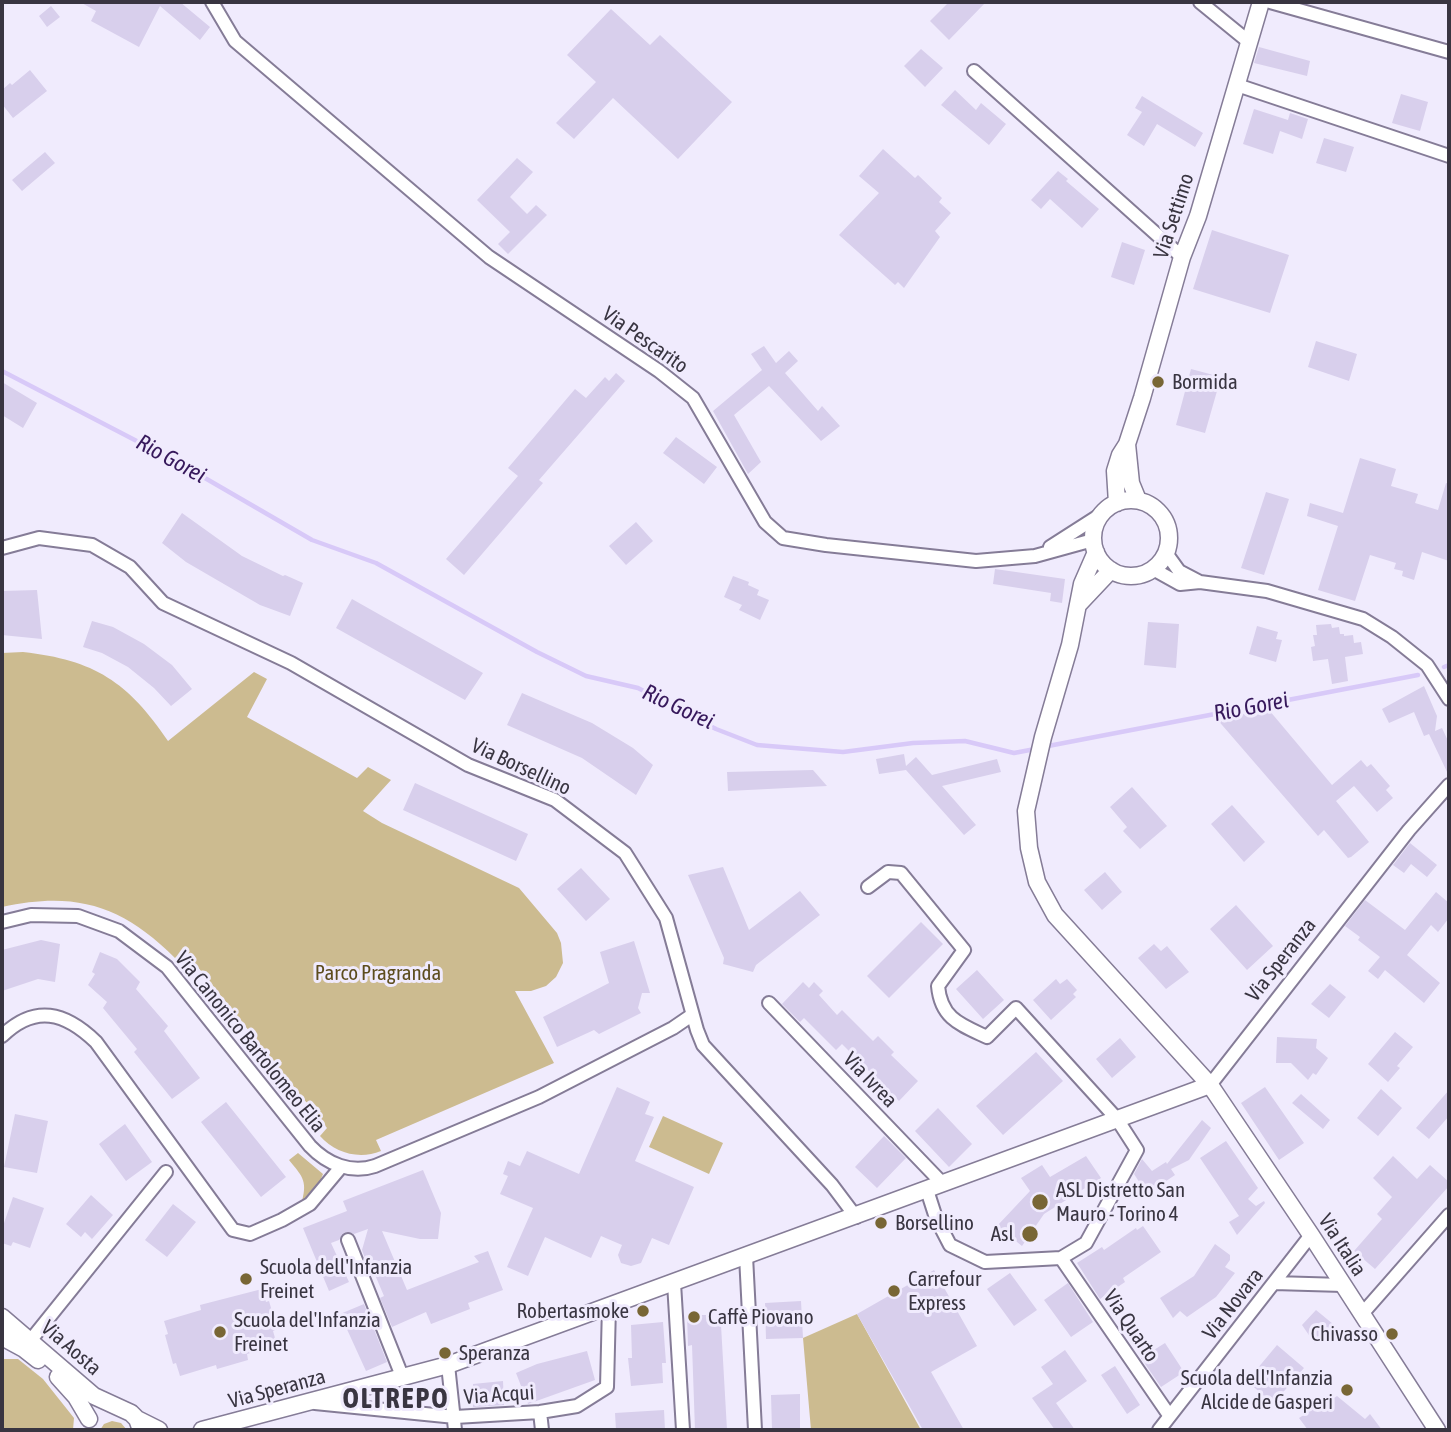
<!DOCTYPE html>
<meta charset="utf-8">
<style>
body{margin:0}
#map{position:relative;width:1451px;height:1432px;overflow:hidden;background:#f0ebfd;font-family:"Asap Condensed",sans-serif}
canvas{display:block}
.frame{position:absolute;inset:0;border:4px solid #393541;pointer-events:none}
</style>
<div id="map">
<canvas width="1451" height="1432"></canvas>
<div class="frame"></div>
</div>
<script>
const ctx = document.querySelector('canvas').getContext('2d');
ctx.lineJoin = 'round';
function fill(path, color) {
  ctx.fillStyle = color;
  ctx.fill(path, 'evenodd');
}
function stroke(path, color, width, dash) {
  ctx.strokeStyle = color;
  ctx.lineWidth = width;
  ctx.lineCap = dash ? 'butt' : 'round';
  ctx.setLineDash(dash || []);
  ctx.stroke(path);
}
function write(font, color, halo, rows, align = 'center') {
  ctx.font = font + ' "Asap Condensed",sans-serif';
  ctx.lineWidth = 6;
  ctx.setLineDash([]);
  ctx.textBaseline = 'middle';
  ctx.strokeStyle = halo;
  ctx.fillStyle = color;
  for (const [text, x, y, turn = 0] of rows) {
    ctx.save();
    ctx.translate(x, y);
    ctx.rotate((+turn || 0) * Math.PI / 180);
    ctx.textAlign = isNaN(turn) ? turn : align;
    if (halo) ctx.strokeText(text, 0, 0);
    ctx.fillText(text, 0, 0);
    ctx.restore();
  }
}
const green = new Path2D(`
 M23,652C95,660 128,682 168,741L254,672L267,679L247,717L357,778L368,767L391,780L363,811L382,823L519,888L557,933L561,943L563,963L556,977L546,986L531,991H515L554,1063L376,1140L381,1151C359,1160 335,1153 320,1136L327,1128L185,951L175,958C122,905 75,891 2,907V653Z
 M663,1116L723,1143L709,1174L649,1147Z
 M298,1153L323,1174L320,1181L302,1201C308,1180 301,1175 289,1160Z
 M857,1314L921,1430H811L803,1338Z
 M2,1359H18L43,1379L74,1418L73,1430H2Z
 M112,1421L121,1423L127,1430H100L104,1424Z`);
const stream = new Path2D(`
 M2,371L179,463L312,540L376,563L537,652L586,676L638,688L716,729L757,745L843,752L913,743L965,741L1014,753L1035,749
 M1444,667L1449,665
 M1043,747L1418,675`);
const building = new Path2D(`
 M80,2H180L210,27L200,40L160,6L139,47L91,21L96,11Z
 M949,2H986L949,40L930,21Z
 M51,6L60,17L47,27L39,16Z
 M611,9L650,45L660,35L732,102L678,159L613,98L574,139L556,123L596,82L567,55Z
 M1259,47L1310,61L1307,76L1254,63Z
 M921,49L943,68L925,87L904,66Z
 M30,70L47,91L13,118L2,104V90L10,83L12,85Z
 M955,90L976,110L981,103L1006,124L989,145L941,105Z
 M1401,94L1428,102L1420,131L1392,123Z
 M1142,96L1203,133L1195,147L1157,124L1144,146L1127,135L1142,112L1135,108Z
 M1254,109L1288,120L1290,113L1308,119L1302,139L1280,131L1273,154L1243,144Z
 M1324,138L1354,147L1346,172L1316,163Z
 M883,149L915,178L918,175L942,198L939,202L951,213L935,231L940,237L904,288L898,282L895,285L839,235L879,193L859,176Z
 M45,152L55,163L22,191L12,180Z
 M517,158L533,172L510,197L527,214L536,205L547,215L508,254L498,244L510,232L477,200Z
 M1058,171L1068,179L1066,181L1099,209L1082,228L1050,199L1041,209L1031,200Z
 M1212,230L1289,255L1270,313L1193,289Z
 M1122,242L1145,250L1134,285L1111,277Z
 M1316,341L1357,354L1349,381L1308,367Z
 M764,346L776,363L789,351L798,361L785,373L818,411L822,406L840,426L821,441L769,386L734,415L761,462L748,474L713,411L762,370L751,354Z
 M1191,369L1221,377L1205,433L1176,425Z
 M616,373L625,381L539,480L543,483L464,575L446,559L518,476L508,468L575,389L586,398L605,377L609,381Z
 M2,382L37,403L23,428L2,415Z
 M676,437L717,467L704,484L663,453Z
 M1360,458L1396,469L1391,486L1418,494L1415,503L1438,510L1446,483L1449,484V561L1422,552L1414,580L1402,576L1403,571L1394,569L1396,563L1370,555L1355,601L1318,590L1338,526L1307,516L1310,503L1343,513Z
 M1266,492L1289,499L1264,575L1241,568Z
 M182,513L242,556L283,576L285,575L303,583L290,616L260,605L186,562L162,543Z
 M636,522L653,541L626,565L609,546Z
 M995,569L1065,579L1062,603L1050,601L1051,593L993,584Z
 M733,576L749,582L748,585L759,590L757,595L769,600L760,620L739,610L742,605L724,597Z
 M37,590L42,639L2,635V591Z
 M352,599L483,673L465,700L336,628Z
 M92,621L113,627L144,644L172,665L192,689L171,706L154,688L128,667L102,653L83,647Z
 M1148,622L1179,624L1176,668L1144,665Z
 M1331,624L1332,628L1339,627L1340,634H1344V636L1353,635L1354,643L1361,642L1363,654L1345,657L1348,681L1332,684L1328,659L1313,661L1311,647L1315,646L1313,635H1317L1316,625Z
 M1257,626L1278,632L1276,639L1282,640L1276,662L1249,654Z
 M1424,686L1437,716L1435,731L1442,728L1449,743V776L1429,734L1434,732L1424,736L1414,712L1389,723L1382,709Z
 M522,693L592,723L633,748L653,765L636,795L582,758L507,725Z
 M1269,710L1332,785L1361,760L1367,767L1371,764L1390,786L1386,790L1393,798L1377,812L1354,786L1336,801L1369,842L1351,857L1348,858L1324,830L1318,836L1216,718Z
 M904,754L906,766L916,757L932,775L997,759L1001,772L942,786L976,825L964,835L906,770L879,774L876,759Z
 M813,770L827,786L728,791L727,772Z
 M415,783L528,834L516,861L403,810Z
 M1132,787L1167,826L1140,849L1123,831L1127,827L1110,807Z
 M1232,805L1265,842L1244,862L1211,824Z
 M1410,843L1437,865L1427,877L1411,864L1404,873L1393,865Z
 M723,867L749,930L800,891L820,915L756,965L753,972L723,964L724,958L688,875Z
 M581,868L610,899L586,921L557,889Z
 M1105,872L1122,892L1102,910L1084,890Z
 M1436,892L1449,903V918L1438,932L1431,925L1407,955L1440,983L1424,1003L1385,970L1378,979L1368,971L1380,957L1358,940L1360,937L1345,926L1365,900L1405,930Z
 M1236,905L1273,946L1247,970L1210,929Z
 M921,922L943,944L889,998L867,976Z
 M41,940L60,944L55,982L38,979L2,991V950Z
 M634,941L650,993H642L638,1008L641,1013L599,1034L594,1030L557,1047L543,1017L609,983L600,952Z
 M1154,944L1161,951L1167,946L1189,972L1166,989L1138,958Z
 M100,952L117,959L140,982L136,989L168,1026L164,1031L200,1078L172,1099L134,1052L137,1049L103,1008L107,1002L88,985L95,974L92,972Z
 M977,970L1004,1000L983,1019L956,989Z
 M1056,979L1060,984L1067,979L1077,990L1073,994L1076,997L1051,1020L1033,1000Z
 M803,982L809,988L814,982L823,991L819,995L837,1015L842,1010L873,1041L878,1036L894,1052L891,1055L918,1081L899,1101L842,1044L836,1050L804,1018L800,1022L782,1004Z
 M1330,984L1346,997L1329,1018L1311,1004Z
 M1395,1032L1413,1047L1397,1066L1400,1068L1388,1082L1368,1064Z
 M1277,1037L1317,1039L1316,1048L1328,1058L1316,1075L1313,1073L1308,1080L1291,1063H1276Z
 M1120,1038L1136,1057L1112,1078L1096,1059Z
 M1036,1052L1063,1081L1003,1135L976,1106Z
 M617,1087L650,1102L645,1114L654,1117L635,1161L694,1187L669,1245L652,1238L641,1263L631,1266L621,1263L618,1255L622,1245L601,1236L591,1258L545,1237L528,1276L507,1267L533,1208L500,1194L508,1176L503,1174L508,1161L520,1166L527,1151L579,1174Z
 M1265,1087L1304,1143L1279,1160L1241,1103Z
 M1381,1089L1402,1108L1378,1136L1357,1118Z
 M1449,1090V1116L1429,1139L1416,1128Z
 M1301,1094L1330,1120L1323,1129L1292,1103Z
 M226,1102L286,1177L261,1197L201,1122Z
 M938,1108L972,1144L949,1167L915,1131Z
 M15,1114L48,1121L37,1173L4,1167Z
 M1202,1120L1211,1128L1189,1160L1171,1169L1175,1175L1147,1194L1134,1174L1142,1159L1152,1171L1166,1162L1167,1164Z
 M125,1124L152,1162L126,1181L99,1144Z
 M884,1136L906,1158L877,1188L855,1167Z
 M1226,1141L1258,1188L1248,1199L1256,1206L1264,1201L1265,1203L1237,1235L1229,1222L1239,1216L1200,1158Z
 M1086,1156L1101,1178L1044,1214L1022,1246L997,1226L1030,1191L1021,1178L1042,1165L1050,1177Z
 M1393,1156L1417,1179L1430,1165L1449,1182V1186L1375,1269L1354,1251L1382,1219L1377,1214L1392,1197L1373,1178Z
 M423,1170L441,1213L438,1239H420L382,1231L407,1290L479,1262L474,1256L488,1251L503,1290L468,1303L470,1309L431,1324L426,1312L392,1327L380,1298L384,1296L370,1263L367,1264L362,1250L368,1229L354,1234L345,1232L339,1240L331,1243L349,1282L329,1291L303,1228L347,1211L343,1201Z
 M91,1195L113,1215L92,1239L85,1232L81,1237L66,1224Z
 M13,1197L44,1208L30,1248L13,1242L11,1246L2,1243V1229Z
 M173,1204L196,1222L167,1257L145,1240Z
 M1143,1226L1161,1252L1123,1278L1125,1282L1100,1299L1077,1263L1102,1247L1104,1250L1136,1228L1137,1230Z
 M1215,1244L1230,1255V1260L1225,1267L1235,1273L1216,1297L1187,1317L1180,1311L1173,1318L1160,1298L1194,1276Z
 M934,1270L977,1346L931,1372L964,1430H923L857,1314Z
 M1010,1273L1037,1310L1014,1326L987,1289Z
 M1068,1283L1093,1322L1071,1337L1044,1300Z
 M262,1289L266,1302L269,1301L277,1329L273,1331L277,1345L247,1354L248,1360L217,1369L216,1365L180,1376L176,1363L173,1364L165,1335L168,1334L164,1321L201,1310L200,1305Z
 M801,1301L803,1338L766,1339L765,1303Z
 M364,1304L387,1362L366,1371L340,1314Z
 M1316,1310L1333,1324L1315,1344L1302,1325Z
 M687,1315H707V1319H713V1325H721L727,1430H695L692,1345L688,1346Z
 M663,1322L666,1363H662L663,1383L631,1386L628,1358H632L631,1325Z
 M1165,1343L1184,1372L1161,1387L1141,1358Z
 M1277,1345L1304,1368L1273,1404L1247,1381Z
 M1065,1350L1087,1381L1056,1403L1075,1430H1055L1032,1398L1053,1384L1041,1367Z
 M587,1351L595,1380L528,1404L516,1373L537,1364Z
 M1115,1366L1140,1405L1127,1414L1101,1375Z
 M503,1381L504,1405L473,1407V1384Z
 M800,1394V1430H772L771,1395Z
 M1337,1396L1365,1419L1370,1414L1382,1430H1308L1299,1418L1307,1413V1403L1314,1407L1323,1401L1325,1404Z
 M664,1410L665,1430H616L615,1413Z`);
const minor = new Path2D(`
 M212,2L235,41L489,257L659,371L693,398L765,522L783,538L826,545L976,561L1035,556L1093,540
 M1200,2L1249,42
 M1270,2L1449,52
 M974,71L1182,257
 M1237,85L1449,156
 M1050,547L1100,515
 M2,548L39,538L92,545L130,567L163,603L291,663L468,765L555,800L625,853L666,918L697,1030L703,1045L832,1185L856,1217
 M1166,553L1179,571L1200,582L1267,591L1363,619L1392,637L1427,665L1449,699
 M1153,569L1180,584L1200,582
 M868,887L888,872L901,873L964,950L938,986C941,1019 961,1025 987,1037L1016,1008L1117,1119L1137,1150L1086,1243L1061,1258L985,1262L950,1245L936,1218L927,1190
 M2,922L31,915L78,916L119,931L167,967L310,1146C327,1164 351,1174 375,1166L539,1097L673,1028L692,1015
 M769,1003L943,1184
 M2,1036C35,1004 65,1012 96,1042L233,1230L250,1234L282,1220L310,1204L341,1167
 M1210,1085L1409,830L1449,785
 M348,1240L402,1376
 M746,1256L755,1430
 M1061,1258L1169,1415
 M674,1283L683,1430
 M1274,1283L1343,1285
 M1362,1314L1449,1215
 M26,1346L166,1172
 M448,1365L455,1430
 M315,1403L455,1417L540,1412L577,1406L607,1387L609,1306
 M540,1412L542,1430
 M1159,1430L1311,1235`);
const tertiary = new Path2D(`
 M1127,444L1131,483L1138,500
 M1093 538a38 38 0 1 1 76 0a38 38 0 1 1-76 0Z
 M1117,503L1115,471L1120,455L1127,444L1142,398L1182,257L1198,216L1261,2
 M1096,552L1082,584L1070,645L1043,737L1026,811L1029,848L1037,882L1055,915L1210,1085L1311,1235L1437,1430
 M1078,605L1111,570
 M2,1317L94,1396L131,1413L137,1419L141,1430
 M2,1337L24,1349L38,1360
 M58,1377L76,1397L89,1419
 M137,1419L159,1430
 M202,1430L448,1365L1210,1085`);
const markers = [
 [1158,382,7,"#786635"],
 [1040,1202,9,"#786635"],
 [881,1223,7,"#786635"],
 [1030,1234,9,"#786635"],
 [246,1279,7,"#786635"],
 [894,1291,7,"#786635"],
 [643,1311,7,"#786635"],
 [694,1317,7,"#786635"],
 [220,1332,7,"#786635"],
 [1392,1334,7,"#786635"],
 [445,1353,7,"#786635"],
 [1347,1390,7,"#786635"]
];
const streetNames = [
 ["Via Settimo",1174,216,-72],
 ["Via Pescarito",645,340,35],
 ["Via Borsellino",521,767,25],
 ["Via Speranza",1281,960,-52],
 ["Via Canonico Bartolomeo Elia",250,1042,51],
 ["Via Ivrea",870,1080,46],
 ["Via Italia",1342,1245,57],
 ["Via Novara",1233,1304,-52],
 ["Via Quarto",1131,1326,56],
 ["Via Aosta",71,1348,41],
 ["Via Speranza",277,1389,-15],
 ["Via Acqui",499,1395,-4]
];
const poiNames = [
 ["Bormida",1172,382],
 ["ASL Distretto San",1056,1190],
 ["Mauro - Torino 4",1056,1214],
 ["Borsellino",895,1223],
 ["Asl",1014,1234,"right"],
 ["Scuola dell'Infanzia",260,1267],
 ["Freinet",260,1291],
 ["Carrefour",908,1279],
 ["Express",908,1303],
 ["Robertasmoke",629,1311,"right"],
 ["Caffè Piovano",708,1317],
 ["Scuola del'Infanzia",234,1320],
 ["Freinet",234,1344],
 ["Chivasso",1378,1334,"right"],
 ["Speranza",459,1353],
 ["Scuola dell'Infanzia",1333,1378,"right"],
 ["Alcide de Gasperi",1333,1402,"right"]
];
const parkNames = [
 ["Parco Pragranda",378,973]
];
const waterNames = [
 ["Rio Gorei",171,459,29],
 ["Rio Gorei",678,707,25],
 ["Rio Gorei",1251,707,-11]
];
const districtNames = [
 ["OLTREPO",396,1399]
];
fill(green, '#ccbb90');
stroke(stream, '#d8c9f8', 4.5);
fill(building, '#d8cfec');
stroke(minor, '#857c97', 16);
stroke(tertiary, '#857c97', 19);
stroke(minor, '#fff', 12);
stroke(tertiary, '#fff', 16);
for (const [x, y, r, color] of markers) {
  const dot = new Path2D();
  dot.arc(x, y, r, 0, 2 * Math.PI);
  ctx.fillStyle = color;
  ctx.fill(dot);
  stroke(dot, '#f0ebfd', 2.5);
}
write('21px', '#393541', '#f0ebfd', streetNames);
write('21px', '#393541', '#f0ebfd', poiNames, 'left');
write('21px', '#5d4d1e', '#f0ebfd', parkNames);
write('italic 23px', '#37195c', '#f0ebfd', waterNames);
ctx.letterSpacing = '2px';
write('bold 28px', '#393541', '#f0ebfd', districtNames);
ctx.letterSpacing = '0px';
</script>
